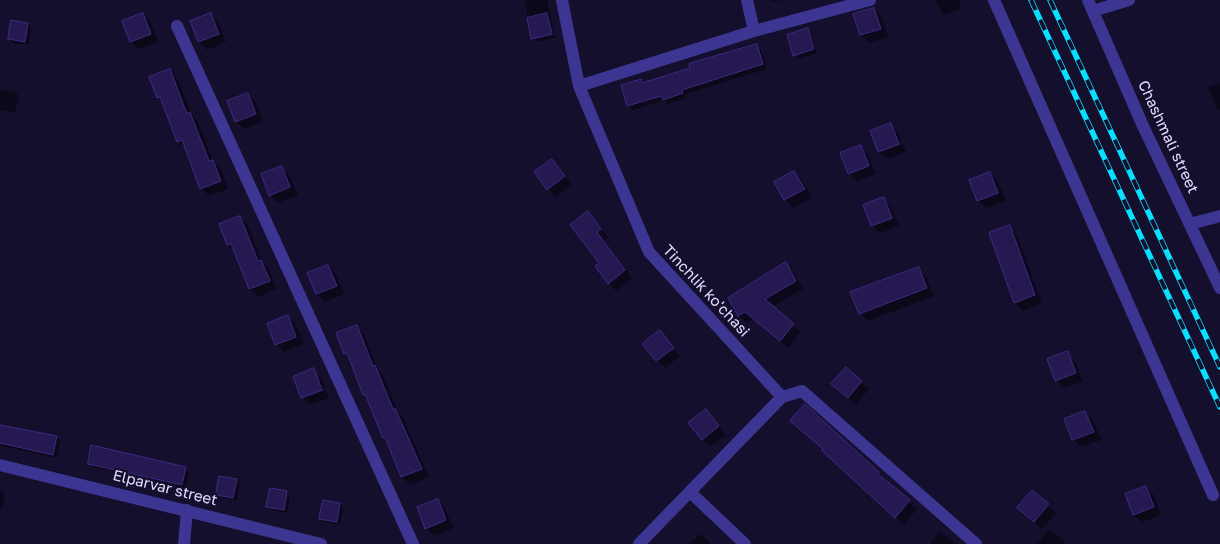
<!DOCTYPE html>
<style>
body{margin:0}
canvas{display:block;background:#150f2e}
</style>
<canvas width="1220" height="544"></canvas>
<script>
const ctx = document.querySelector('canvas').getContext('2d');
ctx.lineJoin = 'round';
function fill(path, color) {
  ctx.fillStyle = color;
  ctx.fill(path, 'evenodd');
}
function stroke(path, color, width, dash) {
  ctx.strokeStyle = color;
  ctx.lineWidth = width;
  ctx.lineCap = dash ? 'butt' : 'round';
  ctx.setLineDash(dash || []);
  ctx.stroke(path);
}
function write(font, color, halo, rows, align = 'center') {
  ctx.font = font + ' "Golos Text",sans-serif';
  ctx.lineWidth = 4.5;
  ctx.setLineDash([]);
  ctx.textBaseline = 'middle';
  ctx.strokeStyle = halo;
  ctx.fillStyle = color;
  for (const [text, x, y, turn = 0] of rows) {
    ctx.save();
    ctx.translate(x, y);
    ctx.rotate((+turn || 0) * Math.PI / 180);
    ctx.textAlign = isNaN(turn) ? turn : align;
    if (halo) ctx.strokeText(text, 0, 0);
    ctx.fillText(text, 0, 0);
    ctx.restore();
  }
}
const shadow = new Path2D(`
 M524,0H547L554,33L532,38Z
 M770,0H783L772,2Z
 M935,0H959L961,9L943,15Z
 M874,9L882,17L888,37L869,43L861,35Z
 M143,14L151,22L158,42L139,49L131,42Z
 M210,14L218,22L226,42L207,50L199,42L191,22Z
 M28,24L31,28L29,45L13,43L9,39Z
 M807,30L811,34L817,53L798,59L795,55Z
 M555,35V38L536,42L533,40Z
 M757,45L761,50L767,69L686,94L687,98L668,104L665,100L633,110L628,106L641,80L644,83L692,69Z
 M170,70L177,78L192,115L198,122L213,161L221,169L228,189L209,196L201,188L187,149L178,141L164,104L158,98Z
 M1220,83V111L1216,107L1208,87Z
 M0,89L15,92L19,96L15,113L0,110Z
 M248,94L256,102L263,122L244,129L236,122Z
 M890,124L898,132L902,142L881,150V152L903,144L906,152L887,159L879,152Z
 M860,146L868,154L876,174L857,181L849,173Z
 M552,160L572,185L556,197L548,189Z
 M282,168L290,176L298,195L278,203L270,195Z
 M794,172L802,180L812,198L793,208L785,200L776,182Z
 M990,173L998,181L1006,201L986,208L978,200Z
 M883,198L891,206L895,216L874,224V226L896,218L899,226L880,233L872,225Z
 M588,213L608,237L604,240L632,278L616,291L609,283L600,263Z
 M240,217L248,225L262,262L269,269L277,289L258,297L250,289L235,251L228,245L221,225Z
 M1009,227L1017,235L1042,303L1023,311L1015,303L990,234Z
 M786,264L794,272L803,289L772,307L801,332L788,348L754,319L747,323L739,316L730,298Z
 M328,266L336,274L344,294L325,302L317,294L309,274Z
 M918,268L926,276L934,296L868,321L860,313Z
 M288,317L296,324L304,344L284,352L276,344Z
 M357,326L364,334L378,370L383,375L398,412L403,418L429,477L410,485L402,477L389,442L384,437L369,399L364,394L337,334Z
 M660,332L680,356L665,368L657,360Z
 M1067,353L1075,361L1083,381L1064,388L1056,380Z
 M313,370L321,378L325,387L304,395V398L326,390L329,398L310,405L302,397Z
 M861,382L869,389L856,405L833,384Z
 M706,411L726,435L710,447L703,439Z
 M1085,412L1093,420L1101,440L1081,447L1074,439Z
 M792,421L878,473L917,509L904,525Z
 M0,425L56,437L60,441L57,458L1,446Z
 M89,463L185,468L189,472L186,488L93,467Z
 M236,480L240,484L237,501L221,498L217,494Z
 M1146,487L1154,495L1161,515L1142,522L1134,515Z
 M0,490L5,494L1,511L0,510Z
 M286,492L290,496L287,513L272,510L268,506Z
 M438,500L445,508L453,528L434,536L426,528Z
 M340,504L343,508L340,525L324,522L321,519Z
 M1048,505L1056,513L1042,529L1027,516Z
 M1049,529L1065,542L1066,544H1037Z
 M940,531L955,544H930Z
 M701,534L711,544H688Z`);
const building = new Path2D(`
 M874,8L881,29L860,35L853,14Z
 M143,13L151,34L130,42L122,21Z
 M211,13L219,34L198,42L190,21Z
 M547,13L552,34L531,39L527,18Z
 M11,20L28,23L25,42L8,39Z
 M808,28L814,49L793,56L787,35Z
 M757,44L763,64L682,90L683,93L663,100L661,96L627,106L621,85L641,79L642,83L690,68L689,64Z
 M170,69L187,114L190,112L209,161L213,160L221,181L200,189L182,140L177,142L160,97L157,98L149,77Z
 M248,93L256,114L235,122L227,101Z
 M891,123L899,144L878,152L870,131Z
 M861,145L869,166L848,174L840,153Z
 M552,159L565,176L547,190L534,172Z
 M282,166L290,187L269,196L261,174Z
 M794,171L805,189L784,200L774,182Z
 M990,172L998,193L977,201L969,180Z
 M884,197L892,218L871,226L863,205Z
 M588,211L601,229L597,232L625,270L608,284L595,266L599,263L570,225Z
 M240,216L258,261L261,260L270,281L249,289L231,244L227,245L219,224Z
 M1010,225L1035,295L1014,303L989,233Z
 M786,262L796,281L765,299L794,324L780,341L745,312L738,316L728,298Z
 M328,265L337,286L316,294L307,273Z
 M919,267L927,288L859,314L850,292Z
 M288,315L296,337L275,345L267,324Z
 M357,325L373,366L375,365L393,409L395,408L422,469L401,477L385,437L383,438L365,394L363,395L347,353L344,354L336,333Z
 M660,330L674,348L656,361L642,344Z
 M1068,351L1076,373L1055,381L1047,359Z
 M846,367L862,381L848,398L831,384Z
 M314,368L322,390L301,398L293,377Z
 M805,404L879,472L878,474L910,500L895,518L821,450L823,449L790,421Z
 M706,409L719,426L702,440L688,423Z
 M1085,411L1094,432L1072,440L1064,419Z
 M0,425L57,436L53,455L0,443Z
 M91,445L186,467L182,485L88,464Z
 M219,476L237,479L233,498L216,495Z
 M1146,486L1154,507L1133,515L1125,494Z
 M270,488L287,491L284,510L266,507Z
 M1032,490L1049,504L1034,522L1017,508Z
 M438,499L446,520L425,529L417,507Z
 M323,500L340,503L337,522L319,519Z`);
const minor = new Path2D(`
 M562,0L579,86L649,252L782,397L639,544
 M994,0L1213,495
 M1088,0L1143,126L1220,288
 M1093,11L1129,0
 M177,26L413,544
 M754,31L870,0
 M579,86L754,31L747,0
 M1190,224L1220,216
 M782,397L802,391L976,544
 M0,465L321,544
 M690,492L745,544
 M184,544L187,510`);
const rail = new Path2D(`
 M1031,0L1220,407
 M1050,0L1220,367`);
const streetNames = [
 ["Chashmali street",1168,137,65],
 ["Tinchlik ko'chasi",706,291,47],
 ["Elparvar street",165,488,14]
];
fill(shadow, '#0007');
fill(building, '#261951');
stroke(building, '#3d2980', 1);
stroke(minor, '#3c3692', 12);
stroke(rail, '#09dfff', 5.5);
stroke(rail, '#150f2e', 4, [11]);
write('15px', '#e2ddff', '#150f2e', streetNames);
</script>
